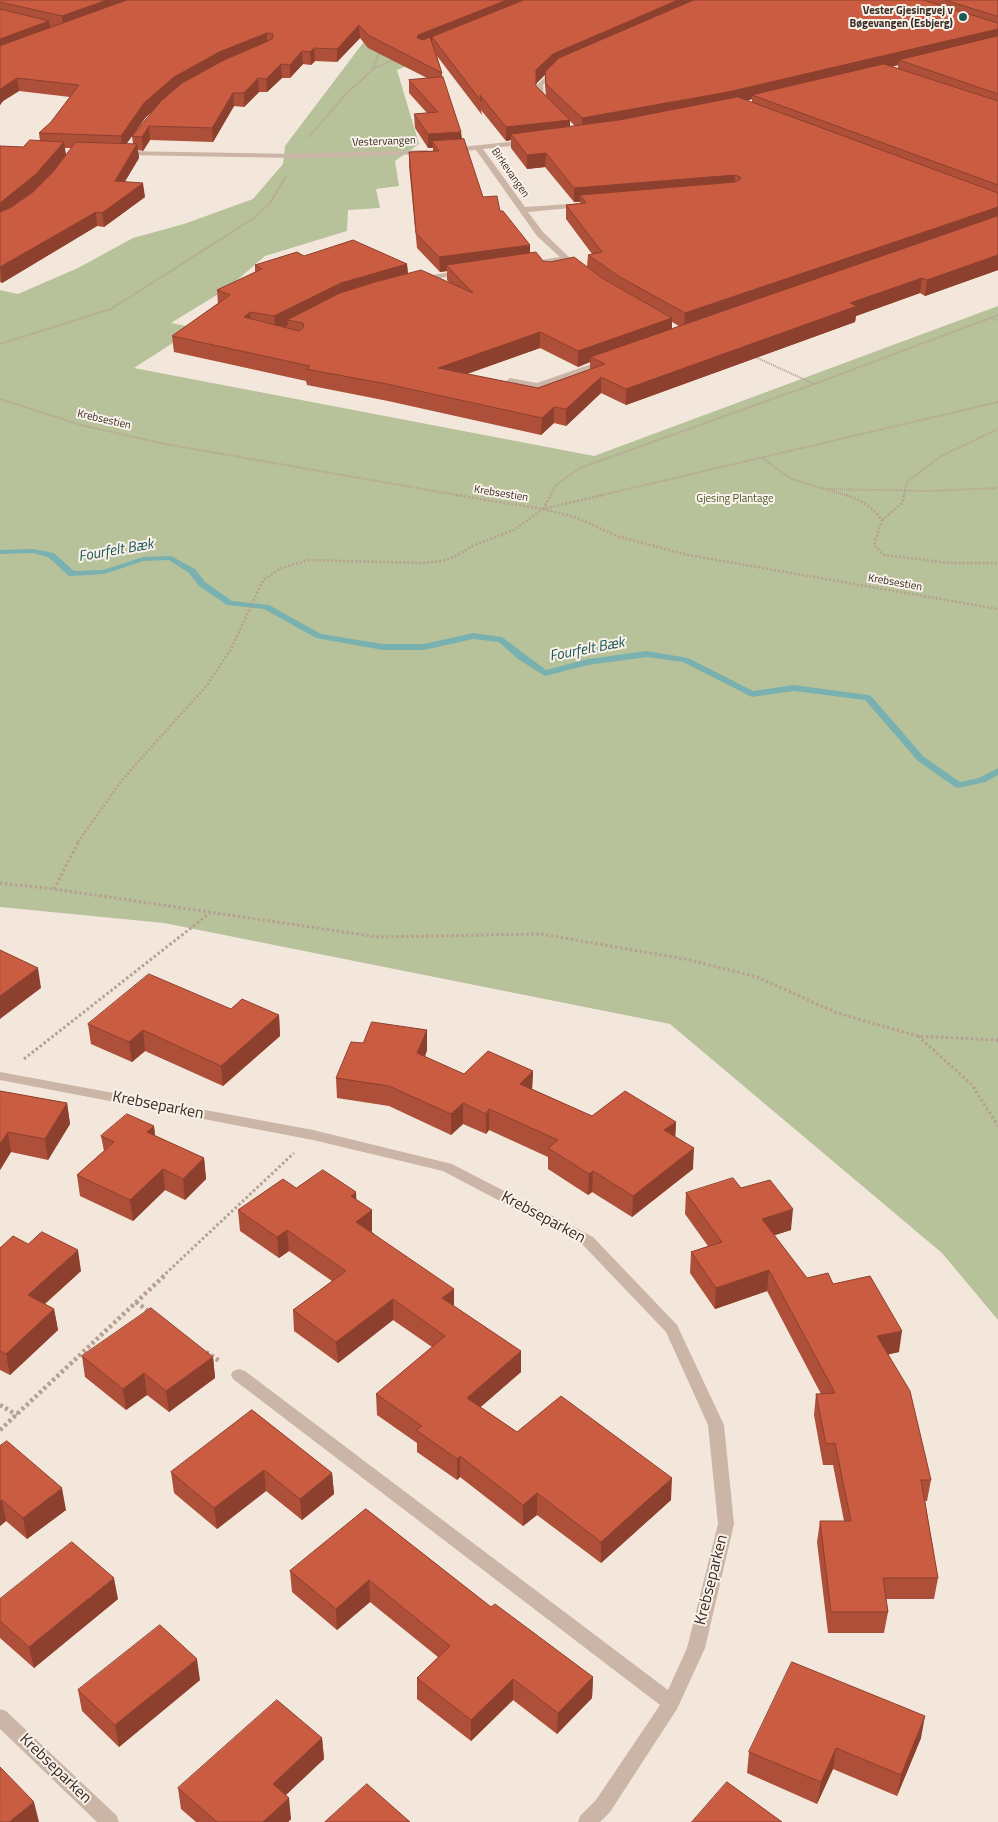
<!DOCTYPE html>
<meta charset="utf-8">
<style>
body{margin:0}
canvas{display:block;background:#f3e6db}
</style>
<canvas width="998" height="1822"></canvas>
<script>
const ctx = document.querySelector('canvas').getContext('2d');
ctx.lineJoin = 'round';
function fill(path, color) {
  ctx.fillStyle = color;
  ctx.fill(path, 'evenodd');
}
function stroke(path, color, width, dash) {
  ctx.strokeStyle = color;
  ctx.lineWidth = width;
  ctx.lineCap = dash ? 'butt' : 'round';
  ctx.setLineDash(dash || []);
  ctx.stroke(path);
}
function write(font, color, halo, rows, align = 'center') {
  ctx.font = font + ' "Titillium Web",sans-serif';
  ctx.lineWidth = 4;
  ctx.setLineDash([]);
  ctx.textBaseline = 'middle';
  ctx.strokeStyle = halo;
  ctx.fillStyle = color;
  for (const [text, x, y, turn = 0] of rows) {
    ctx.save();
    ctx.translate(x, y);
    ctx.rotate((+turn || 0) * Math.PI / 180);
    ctx.textAlign = isNaN(turn) ? turn : align;
    if (halo) ctx.strokeText(text, 0, 0);
    ctx.fillText(text, 0, 0);
    ctx.restore();
  }
}
const green = new Path2D(`
 M369,35L432,56L397,70L419,144L395,161L399,186L376,189L380,208L348,210L347,231L265,256L228,288L171,323L196,328L134,368L594,456L998,306V1320L942,1253L670,1024L164,923L0,907V290L18,294L78,268L133,238L184,224L253,199L283,164L285,146Z`);
const stream = new Path2D(`
 M33,549L54,553L74,571L103,570L143,557L171,556L195,569L205,582L232,601L269,605L321,634L383,644H424L473,633L502,637L546,670L588,659L647,651L688,658L753,691L794,685L868,695L871,696L924,757L960,782L979,778L998,768V775L985,782L958,788L955,787L918,761L865,700L794,691L752,697L683,662L647,657L588,665L545,676L518,659L499,642L473,639L424,650H383L316,638L264,609L227,605L199,586L189,573L169,560L144,561L104,574L72,576H69L48,557L33,553L0,554V550Z`);
const pathFar3 = new Path2D(`
 M373,69L395,59
 M309,137L344,96L373,69L380,49
 M991,317L998,321
 M0,344L111,309L254,218L270,203L286,176
 M753,356L814,384
 M0,399L81,425L165,444L463,496
 M763,458L791,479L849,496
 M828,489L928,491L998,488
 M550,496L556,485L580,468L814,384L998,315
 M598,496L998,402
 M904,496L907,482L941,456L998,429`);
const pathFar2 = new Path2D(`
 M456,495L543,509L575,517L617,536L688,555L998,609
 M846,495C861,500 872,507 882,520L874,545L884,555L949,563H998
 M543,509L551,495
 M882,520L902,503L904,495
 M78,842L122,780L207,685L231,649L263,580L281,568L309,560L423,563L442,561L454,557L474,545L514,530L543,509L603,495`);
const pathFar1 = new Path2D(`
 M0,883L54,889L378,937L541,934L690,960L757,977L837,1013L918,1036L998,1040
 M54,889L79,841
 M918,1036L972,1085L998,1126
 M24,1059L210,913
 M162,1277L294,1153`);
const path = new Path2D(`
 M136,1302L150,1312
 M206,1352L221,1362
 M0,1405L17,1415
 M0,1430L164,1276`);
const street = new Path2D(`
 M554,68L559,69L543,85L544,99L548,103L543,104L538,99L537,85Z
 M527,140L531,142L530,144L483,149L525,207L585,203V207H582L528,212L543,232L572,260V264L564,262L527,266V262L560,257L537,236L476,150L452,152L448,150L452,148Z
 M425,150H428V154L297,158L122,155L118,153L122,151L297,154Z
 M463,270L467,272L466,274L421,281L417,279L421,277Z
 M606,359L610,362L609,364L538,389L510,384L506,381L510,378L537,383Z
 M0,1072L313,1130L452,1164L593,1237L677,1325L724,1425L734,1524L705,1648L677,1709L610,1812L600,1822H578L580,1816L596,1800L660,1705L233,1379L231,1375L233,1371L239,1369L245,1371L668,1690L687,1648L718,1524L708,1425L666,1332L583,1245L443,1171L313,1140L0,1080Z
 M0,1709L6,1711L117,1816L119,1822H97L0,1729Z`);
const wall = new Path2D(`
 M0,0H998V270L925,296L920,293L856,316L855,322L626,405L601,393L566,426L554,423L541,435L388,401L307,385L306,381L174,352L172,336L218,304L217,290L255,272V265L304,256L407,264L408,273L449,282L447,280V271L440,272L417,248L409,166V152L433,151V148H428L415,128L414,114L427,113L409,93V80L427,78L368,48L360,38L337,62L315,61L311,65L303,64L290,78H282L267,92H259L244,107L234,106L213,142L150,140L143,151L138,150L139,158L125,181L145,197L104,227L97,226L2,283L0,282V146L23,147L40,141L39,133L51,122L70,97L19,91L3,101L0,105ZM437,56L482,115L481,110L506,141L511,140V148L527,169L545,167L574,202H580V203L566,205V219L592,254L588,255L587,267L543,261L530,253L500,211L483,197L462,139L461,132L442,77V73ZM898,65V68L892,67ZM545,74V86L546,95L536,86V83ZM752,99V103L747,101ZM155,109L132,136L133,144H126L146,117ZM570,121L575,126L570,127ZM65,148H72L66,155ZM672,322L679,326L672,329ZM540,348L578,367L590,362V369L538,388L467,374Z
 M231,1009L279,1015L280,1036L223,1086L145,1051L132,1062L91,1044L88,1024Z
 M427,1030V1050L425,1057L464,1074L533,1071L532,1089L592,1116L676,1122L675,1137L693,1169L632,1217L592,1192L588,1195L548,1169V1157L489,1130L486,1134L463,1124L451,1135L389,1106L337,1098L336,1078L363,1043Z
 M0,1091L67,1103L70,1124L48,1160L11,1152L0,1170Z
 M154,1126L155,1136L204,1158L206,1179L185,1200L165,1190L133,1221L80,1196L77,1175L104,1151L101,1136Z
 M296,1188L357,1201L372,1210V1232L454,1306L521,1372L480,1407L517,1432L671,1500L601,1563L537,1515L523,1526L460,1477L457,1480L417,1452V1443L377,1415L376,1394L432,1347L393,1320L338,1363L294,1331L293,1310L332,1281L289,1251L279,1258L240,1231L238,1210Z
 M741,1188L791,1230L774,1235L807,1278L833,1284L899,1352L888,1354L931,1480L927,1501H925L938,1578L934,1599H886L888,1612L884,1633H828L817,1542L820,1521H844L833,1465H823L814,1415L816,1394H821L767,1291L715,1309L690,1273L691,1252L708,1246L685,1214L686,1193Z
 M0,1248L81,1271L45,1304L54,1309L58,1330L10,1375L0,1370Z
 M82,1356L213,1357L215,1378L169,1412L147,1395L126,1410L85,1377Z
 M252,1410L332,1473L334,1494L302,1520L266,1491L217,1529L174,1493L171,1472Z
 M0,1446L66,1510L27,1539L6,1521L0,1526Z
 M366,1509L491,1607L593,1677L592,1698L557,1734L513,1700L471,1741L417,1699V1678L438,1657L370,1602L337,1630L292,1592L290,1571Z
 M0,1599H118L34,1668L0,1638Z
 M200,1680L119,1747L82,1711L78,1690Z
 M322,1738L324,1759L286,1795L291,1819L288,1822H196L181,1809L178,1788Z
 M921,1738L897,1796L833,1769L817,1804L747,1773L749,1752Z`);
const shadedWall = new Path2D(`
 M107,0H142L63,29L62,16Z
 M507,0H538L432,37V43L417,38L418,35Z
 M678,0H706L553,67L536,84V70L553,54Z
 M49,21L51,33L0,52V39Z
 M359,25L360,38L337,62V49Z
 M998,29V42L899,60L898,65L760,98L752,95V99L728,105L582,132V118Z
 M267,33V46L175,90L146,117L122,150L121,136L144,103L174,77L219,52Z
 M314,48L315,61L311,65L310,52Z
 M302,51L303,64L290,78V65Z
 M281,64L282,78L267,92L266,79Z
 M17,78L19,91L3,101L0,105V90L2,88Z
 M258,78L259,92L244,107V93Z
 M233,93L234,106L213,142L212,128Z
 M570,120V134H511V140L506,141V127Z
 M149,126L150,140L143,151L142,137Z
 M461,132L462,145L432,141L433,148H428V134Z
 M64,142L66,156L38,189L0,219V203Z
 M137,144L139,158L117,195L115,181Z
 M546,153L545,167L527,169V155Z
 M735,175L734,189L580,195V202H574V188Z
 M143,183L145,197L104,227L102,213Z
 M998,207V217L684,329L685,313Z
 M96,212L97,226L2,283L0,267Z
 M530,245V260L446,265L447,271L440,272L439,257Z
 M998,255V270L925,296L927,280Z
 M407,264L408,279L287,320L288,325L275,332L274,316L341,283Z
 M922,278L920,293L856,316L855,322L626,405V389L850,303Z
 M250,312L251,327L244,317Z
 M672,318V334L591,357L590,362L578,367V351Z
 M540,332V348L438,384V368Z
 M601,377V393L566,426V409Z
 M554,407V423L541,435L542,418Z
 M38,968L41,988L0,1019V996Z
 M279,1015L280,1036L223,1086L221,1066Z
 M143,1030L145,1051L132,1062L129,1042Z
 M427,1030V1050L418,1074L417,1053Z
 M533,1071L532,1091L520,1084Z
 M67,1103L70,1124L48,1160L45,1139Z
 M463,1103V1124L451,1135V1114Z
 M489,1109V1130L486,1134V1114Z
 M676,1122L675,1142L664,1130Z
 M154,1126L156,1146L147,1132Z
 M8,1132L11,1152L0,1170V1144Z
 M694,1148L693,1169L632,1217L633,1196Z
 M204,1158L206,1179L185,1200L183,1179Z
 M163,1169L165,1190L133,1221L130,1200Z
 M593,1171L592,1192L588,1195L589,1174Z
 M356,1192L357,1213L351,1196Z
 M793,1209L791,1230L760,1240L762,1219Z
 M372,1210V1231L358,1243L356,1222Z
 M287,1230L289,1251L279,1258L277,1237Z
 M78,1250L81,1271L31,1316L28,1295Z
 M769,1270L767,1291L715,1309L716,1288Z
 M454,1289V1310L442,1298Z
 M393,1299V1320L338,1363L336,1342Z
 M54,1309L58,1330L10,1375L6,1354Z
 M902,1331L899,1352L874,1358L877,1336Z
 M521,1351V1372L467,1419V1398Z
 M213,1357L215,1378L169,1412L166,1391Z
 M144,1373L147,1395L126,1410L123,1389Z
 M460,1456V1477L457,1480V1459Z
 M264,1470L266,1491L217,1529L214,1508Z
 M332,1473L334,1494L302,1520L300,1499Z
 M672,1478L671,1500L601,1563V1542Z
 M62,1488L66,1510L27,1539L23,1518Z
 M537,1493V1515L523,1526V1505Z
 M2,1500L6,1521L0,1526V1501Z
 M114,1578L118,1599L34,1668L29,1647Z
 M369,1580L370,1602L337,1630L336,1609Z
 M197,1659L200,1680L119,1747L115,1725Z
 M593,1677L592,1698L557,1734L558,1713Z
 M513,1679V1700L471,1741V1720Z
 M925,1716L921,1738L897,1796L901,1775Z
 M322,1738L324,1759L275,1805L273,1784Z
 M836,1748L833,1769L817,1804L821,1782Z
 M289,1798L291,1819L288,1822H263Z
 M34,1802L39,1822H9Z`);
const building = new Path2D(`
 M0,0H107L62,16L0,2Z
 M127,0H507L418,35L417,38L423,40L430,37L442,73L368,35L359,25L337,49L314,48L310,52L302,51L290,65L281,64L266,79L258,78L244,93H233L212,128L149,126L142,137L132,136L161,101L182,83L224,60L268,41L273,38V34L267,33L219,52L174,77L144,103L121,136L39,133L51,122L79,85L17,78L2,88L0,90V46Z
 M524,0H678L553,54L536,70V86L570,120L506,127L480,95L481,101L432,37Z
 M694,0H923L998,23V29L728,92L582,118L546,84L545,72L559,58Z
 M945,0H998V16Z
 M0,9L49,21L0,39Z
 M998,36V94L899,60Z
 M884,64L998,101V185L752,95Z
 M443,77L461,132L428,134L414,114L438,112L409,80Z
 M738,97L998,193V207L685,313L620,277L588,255L602,252L566,205L586,203L580,195L735,182L741,179L740,177L735,175L574,188L546,153L527,155L511,134L619,120Z
 M464,139L483,197L497,196L500,211H503L530,245L439,257L416,233L409,152L439,151L432,141Z
 M30,140L64,142L36,174L0,203V146L23,147Z
 M76,142L137,144L115,181L143,183L102,213L96,212L0,267V212L10,208L33,192L53,172Z
 M998,216V255L927,280L922,278L850,303L857,306L626,389L601,377L566,409L554,407L542,418L387,384L306,369L310,366L172,336L230,295L217,290L262,269L255,265L297,252L304,256L353,240L407,264L341,283L274,316L250,312L244,317L299,331L304,327L303,323L287,320L340,293L375,282L421,270L473,293L446,265L536,252L543,261L550,262L574,257L602,278L672,318L578,351L540,332L438,368L538,388L605,364L591,357Z
 M0,950L38,968L0,996Z
 M149,974L231,1009L242,999L279,1015L221,1066L143,1030L129,1042L88,1024Z
 M372,1022L427,1030L417,1053L464,1074L488,1051L533,1071L520,1084L592,1116L625,1091L676,1122L664,1130L694,1148L633,1196L593,1171L589,1174L548,1148L558,1140L489,1109L486,1114L463,1103L451,1114L389,1086L336,1078L351,1042L363,1043Z
 M0,1091L67,1103L45,1139L8,1132L0,1144Z
 M127,1114L154,1126L147,1132L204,1158L183,1179L163,1169L130,1200L77,1175L114,1142L101,1136Z
 M323,1170L356,1192L351,1196L372,1210L356,1222L454,1289L442,1298L521,1351L467,1398L517,1432L561,1396L672,1478L601,1542L537,1493L523,1505L460,1456L457,1459L416,1430L422,1426L376,1394L445,1336L393,1299L336,1342L293,1310L346,1271L287,1230L277,1237L238,1210L283,1179L296,1188Z
 M733,1178L741,1188L770,1180L793,1209L762,1219L807,1278L828,1273L833,1284L870,1276L902,1331L877,1336L910,1391L931,1480H921L938,1578H883L888,1612H831L820,1521H851L835,1443L826,1444L816,1394L835,1393L769,1270L716,1288L691,1252L722,1242L686,1193Z
 M42,1232L78,1250L28,1295L54,1309L6,1354L0,1351V1248L13,1236L28,1244Z
 M151,1308L213,1357L166,1391L144,1373L123,1389L82,1356Z
 M252,1410L332,1473L300,1499L264,1470L214,1508L171,1472Z
 M7,1441L62,1488L23,1518L2,1500L0,1501V1446Z
 M366,1509L491,1607L495,1604L593,1677L558,1713L513,1679L471,1720L417,1678L450,1646L369,1580L336,1609L290,1571Z
 M72,1542L114,1578L29,1647L0,1621V1599Z
 M160,1625L197,1659L115,1725L78,1690Z
 M792,1662L925,1716L901,1775L836,1748L821,1782L749,1752Z
 M277,1700L322,1738L273,1784L289,1798L263,1822H217L178,1788Z
 M0,1767L34,1802L9,1822H0Z
 M727,1782L782,1822H692Z
 M367,1784L410,1822H325Z`);
const markers = [
 [963,17,5,"#1c595a"]
];
const farPoinames = [
 ["Vester Gjesingvej v",953,11],
 ["Bøgevangen (Esbjerg)",953,24]
];
const farStreetnames = [
 ["Vestervangen",384,142,-2],
 ["Birkevangen",510,173,55],
 ["Krebsestien",104,420,13],
 ["Krebsestien",501,494,9],
 ["Krebsestien",895,583,10]
];
const farParknames = [
 ["Gjesing Plantage",735,499]
];
const waterNames = [
 ["Fourfelt Bæk",116,551,-10],
 ["Fourfelt Bæk",587,650,-11]
];
const nearStreetnames = [
 ["Krebseparken",158,1106,11],
 ["Krebseparken",543,1218,28],
 ["Krebseparken",712,1580,-76],
 ["Krebseparken",55,1769,44]
];
fill(green, '#b7c29a');
fill(stream, '#79b1b0');
stroke(pathFar3, '#b79f91', 2, [1, 1]);
stroke(pathFar2, '#b79f91', 2.5, [2, 2]);
stroke(pathFar1, '#b79f91', 3, [2.5, 2.5]);
stroke(path, '#b79f91', 4.5, [3, 3]);
fill(street, '#cbb5a7');
fill(wall, '#ae4f39');
fill(shadedWall, '#8d402e');
fill(building, '#ca5c42');
stroke(building, '#8d402e', 1);
for (const [x, y, r, color] of markers) {
  const dot = new Path2D();
  dot.arc(x, y, r, 0, 2 * Math.PI);
  ctx.fillStyle = color;
  ctx.fill(dot);
  stroke(dot, '#faf1e8', 2);
}
write('bold 11px', '#372c28', '#faf1e8', farPoinames, 'right');
write('11px', '#372c28', '#faf1e8', farStreetnames);
write('11px', '#49562a', '#faf1e8', farParknames);
write('italic 15px', '#1c595a', '#faf1e8', waterNames);
write('16px', '#372c28', '#faf1e8', nearStreetnames);
</script>
